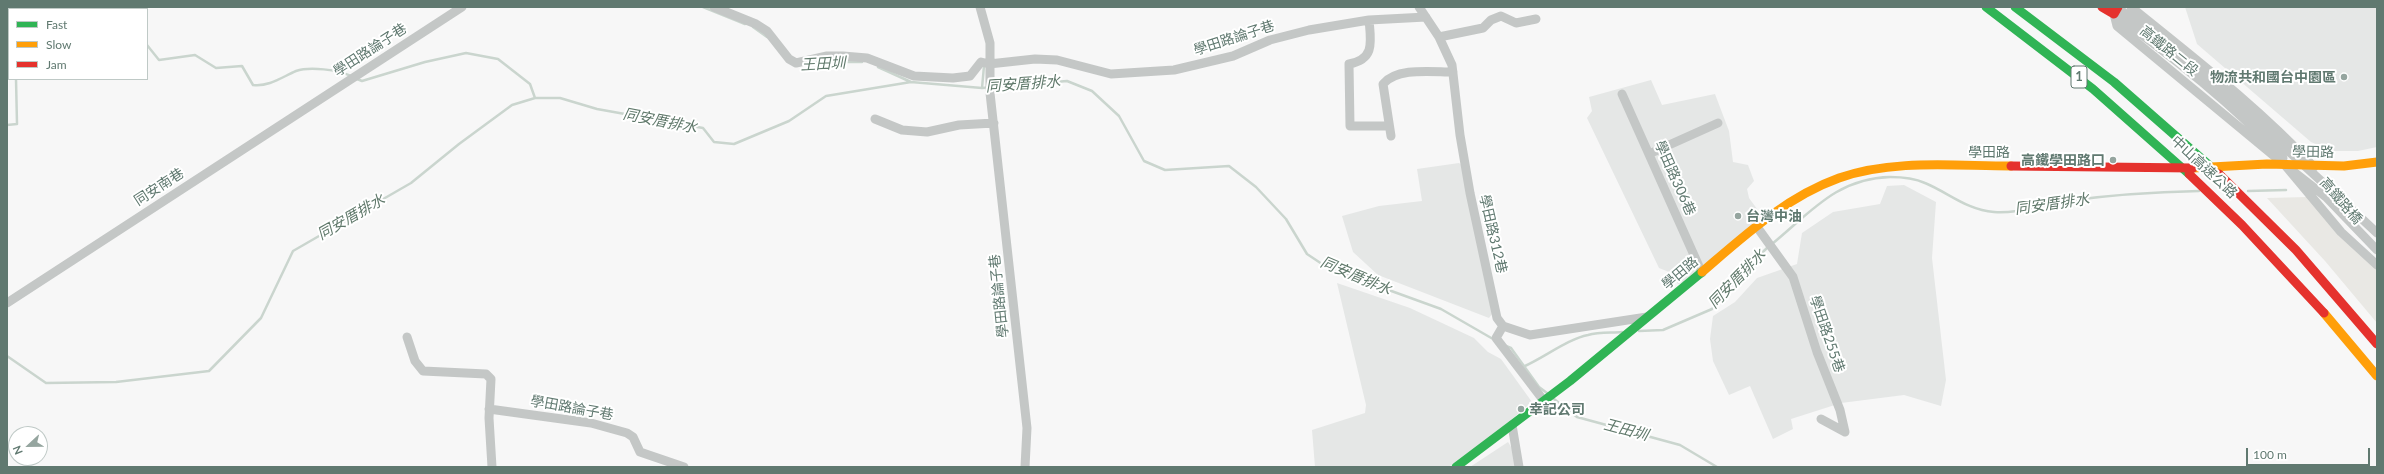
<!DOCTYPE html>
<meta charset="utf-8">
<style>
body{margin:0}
#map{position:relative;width:2384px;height:474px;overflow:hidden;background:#f7f7f7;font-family:Lato,sans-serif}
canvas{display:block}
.frame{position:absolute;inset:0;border:8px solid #607970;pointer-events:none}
.legend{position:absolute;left:8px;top:8px;width:140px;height:72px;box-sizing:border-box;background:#fff;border:1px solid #bfc9c6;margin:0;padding:5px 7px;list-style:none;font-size:12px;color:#607970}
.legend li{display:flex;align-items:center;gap:8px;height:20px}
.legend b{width:20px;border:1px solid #bfc9c6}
.north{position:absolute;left:8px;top:426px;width:40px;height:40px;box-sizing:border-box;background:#fff;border:1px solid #bfc9c6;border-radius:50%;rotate:248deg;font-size:11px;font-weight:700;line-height:16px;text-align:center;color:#607970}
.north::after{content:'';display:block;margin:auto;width:14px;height:18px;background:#95a59f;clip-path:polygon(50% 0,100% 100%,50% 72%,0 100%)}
.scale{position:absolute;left:2246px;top:448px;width:124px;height:18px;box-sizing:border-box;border:2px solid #607970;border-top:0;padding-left:5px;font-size:12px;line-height:14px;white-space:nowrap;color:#607970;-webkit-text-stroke:3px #fff;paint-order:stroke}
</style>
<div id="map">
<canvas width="2384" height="474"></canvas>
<div class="frame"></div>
<ul class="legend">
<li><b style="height:5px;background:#30b455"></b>Fast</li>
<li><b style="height:5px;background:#ff9f0a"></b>Slow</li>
<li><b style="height:5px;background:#e5322d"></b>Jam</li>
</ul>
<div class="north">N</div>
<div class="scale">100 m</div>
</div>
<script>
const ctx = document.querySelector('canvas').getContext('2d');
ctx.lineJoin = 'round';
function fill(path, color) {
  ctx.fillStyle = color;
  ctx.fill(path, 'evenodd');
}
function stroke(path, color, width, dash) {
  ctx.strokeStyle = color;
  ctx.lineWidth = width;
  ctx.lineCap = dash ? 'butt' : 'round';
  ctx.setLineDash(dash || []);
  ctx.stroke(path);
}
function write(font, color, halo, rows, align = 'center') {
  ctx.font = font + ' Lato,"Noto Sans TC",sans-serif';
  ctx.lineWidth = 4;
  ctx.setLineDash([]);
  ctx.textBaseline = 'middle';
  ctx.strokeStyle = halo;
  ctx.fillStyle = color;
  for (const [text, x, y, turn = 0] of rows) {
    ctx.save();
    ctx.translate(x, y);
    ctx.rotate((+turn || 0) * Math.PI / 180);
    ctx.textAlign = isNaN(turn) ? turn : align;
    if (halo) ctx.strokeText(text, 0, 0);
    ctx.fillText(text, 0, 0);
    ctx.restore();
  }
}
const built = new Path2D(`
 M2185,7H2377V147L2358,151H2331L2311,142L2197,44Z
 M1651,80L1662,105L1715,94L1729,131L1733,162L1748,165L1754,181L1747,189L1749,198L1763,217L1684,282L1678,284L1669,272L1659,268L1587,118L1592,111L1589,97Z
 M1459,163L1463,166L1492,314L1489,318L1378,275L1353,252L1342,216L1379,206L1422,201L1417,169Z
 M1904,185L1936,202L1932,258L1946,380L1941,406L1904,395L1841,403L1791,419L1793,429L1773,439L1750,386L1729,395L1713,361L1710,339L1713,316L1735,302L1757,278L1797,264L1802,233L1833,212L1880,204L1887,186Z
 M1337,283L1410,308L1474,338L1488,352L1501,359L1532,402L1471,454L1448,467H1315L1312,430L1365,413L1366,405Z
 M1508,442L1513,450L1516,467H1470Z`);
const green = new Path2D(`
 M2307,197L2341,237L2377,269V323L2325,261L2267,198Z`);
const stream = new Path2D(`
 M703,7L745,24
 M753,27L767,37
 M147,45L159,60L195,55L216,68L242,66L253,85C269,87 282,77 296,71C310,66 338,70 351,76
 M819,62H862
 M878,67L911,82
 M357,79L362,81L425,62L466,53L498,59L530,84L535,98
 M982,88L984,66
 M7,125L17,124L16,79
 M2248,191L2286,190
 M1772,244C1810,213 1837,178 1890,177C1902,177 1914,178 1925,183C1949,193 1967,210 1994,212C2018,214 2042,204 2066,201C2110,195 2154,192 2199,191
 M1639,331L1663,330L1712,309L1738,276L1768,247
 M1506,346L1511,348L1539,387L1547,393
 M7,356L46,383L116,382L209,371L261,318L293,251L411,183L459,144L512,105L535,98H560L597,109L703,128L714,142L734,144L789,121L826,96L911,82L982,88L1067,81L1092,91L1119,116L1144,161L1165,170L1229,166L1256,187L1286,219L1307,254L1328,268L1441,309L1493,339
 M1525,366C1545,357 1568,339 1588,335C1599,332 1612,333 1622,332
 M1554,399L1577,417L1680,445L1717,467`);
const street = new Path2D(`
 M714,7L756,24L767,31L789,59L796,63L827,56H843L867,58L914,76L953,78L970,76L981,62L989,64L1035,59L1057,60L1111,74L1174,70L1233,56L1270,40L1309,30L1369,20
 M980,7L990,43V93L1027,428L1025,467
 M1419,7L1439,37L1452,65L1460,135L1470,193L1497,318L1503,326L1530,335L1647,317
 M2131,7C2194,58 2259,108 2314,167
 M2118,8C2209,77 2294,155 2377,233
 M2114,14L2117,26L2285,165L2341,232L2377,265
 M2114,14C2173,57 2233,104 2283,158
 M1439,37L1483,28L1491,20L1501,16L1516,23L1536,19
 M1622,94L1702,273
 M875,119L902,130L927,132L959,125L994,123
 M1389,126H1350L1349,64C1375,59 1371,42 1369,20L1426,17
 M1391,136L1383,84C1397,67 1432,72 1453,72
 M1649,154L1718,123
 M2294,172L2326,197L2377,250
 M1757,227L1793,277L1817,352L1840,410L1845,432L1821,419
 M7,303L462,7
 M1503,326L1496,338L1544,401
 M407,337L415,361L423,371L486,374L491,379L489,418L492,467
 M489,409L591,423L627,433L633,437L640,452L684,467
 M1512,425L1519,467`);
const fast = new Path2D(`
 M1986,7L2093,89L2189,174
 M2015,7L2114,82L2219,174
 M1456,467L1570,381L1702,272`);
const slow = new Path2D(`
 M2193,168L2267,164L2344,166L2377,162
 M1702,272C1744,236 1786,197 1839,178C1893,159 1954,166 2011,166
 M2324,313L2377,376`);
const jam = new Path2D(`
 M2102,7L2114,14L2118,7
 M2011,166L2193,168
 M2189,174L2242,225L2324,313
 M2219,174L2296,250L2377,344`);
const markers = [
 [2344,77,4,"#95a59f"],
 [2113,160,4,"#95a59f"],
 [1738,216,4,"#95a59f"],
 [1521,409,4,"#95a59f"]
];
const shields = [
 [2079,77,16]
];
const shieldNames = [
 ["1",2079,77]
];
const streetNames = [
 ["學田路論子巷",1234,38,-18],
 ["學田路論子巷",370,50,-33],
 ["高鐵路二段",2169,51,39],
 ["學田路",1989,152],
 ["學田路",2313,152,1],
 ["中山高速公路",2204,167,43],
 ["學田路306巷",1675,178,66],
 ["同安南巷",159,187,-33],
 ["高鐵路橋",2341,201,49],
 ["學田路312巷",1493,234,77],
 ["學田路",1680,273,-40],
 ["學田路論子巷",999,296,-96],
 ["學田路255巷",1827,334,71],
 ["學田路論子巷",572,408,10]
];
const poiNames = [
 ["物流共和國台中園區",2336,77],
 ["高鐵學田路口",2105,160],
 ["台灣中油",1746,216,"left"],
 ["幸記公司",1529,409,"left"]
];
const waterNames = [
 ["王田圳",823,64,-3],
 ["同安厝排水",1023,84,-4],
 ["同安厝排水",660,121,11],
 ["同安厝排水",2052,204,-8],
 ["同安厝排水",351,217,-30],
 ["同安厝排水",1356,276,23],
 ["同安厝排水",1737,279,-46],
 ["王田圳",1626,430,15]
];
fill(built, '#e5e7e6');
fill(green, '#e9e8e4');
stroke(stream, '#cad5ce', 2.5);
stroke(street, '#c4c7c6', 9);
stroke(fast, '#30b455', 9);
stroke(slow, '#ff9f0a', 9);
stroke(jam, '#e5322d', 9);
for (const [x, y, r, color] of markers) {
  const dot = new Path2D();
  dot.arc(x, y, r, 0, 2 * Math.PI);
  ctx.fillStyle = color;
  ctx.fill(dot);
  stroke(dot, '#fff', 1.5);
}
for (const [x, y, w] of shields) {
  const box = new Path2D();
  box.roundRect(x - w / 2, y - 11, w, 22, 3);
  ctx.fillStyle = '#fff';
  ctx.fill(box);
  stroke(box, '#607970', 1);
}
write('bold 13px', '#607970', null, shieldNames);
write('14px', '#607970', '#fff', streetNames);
write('bold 14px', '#607970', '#fff', poiNames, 'right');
write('italic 15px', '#60796b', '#fff', waterNames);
</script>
